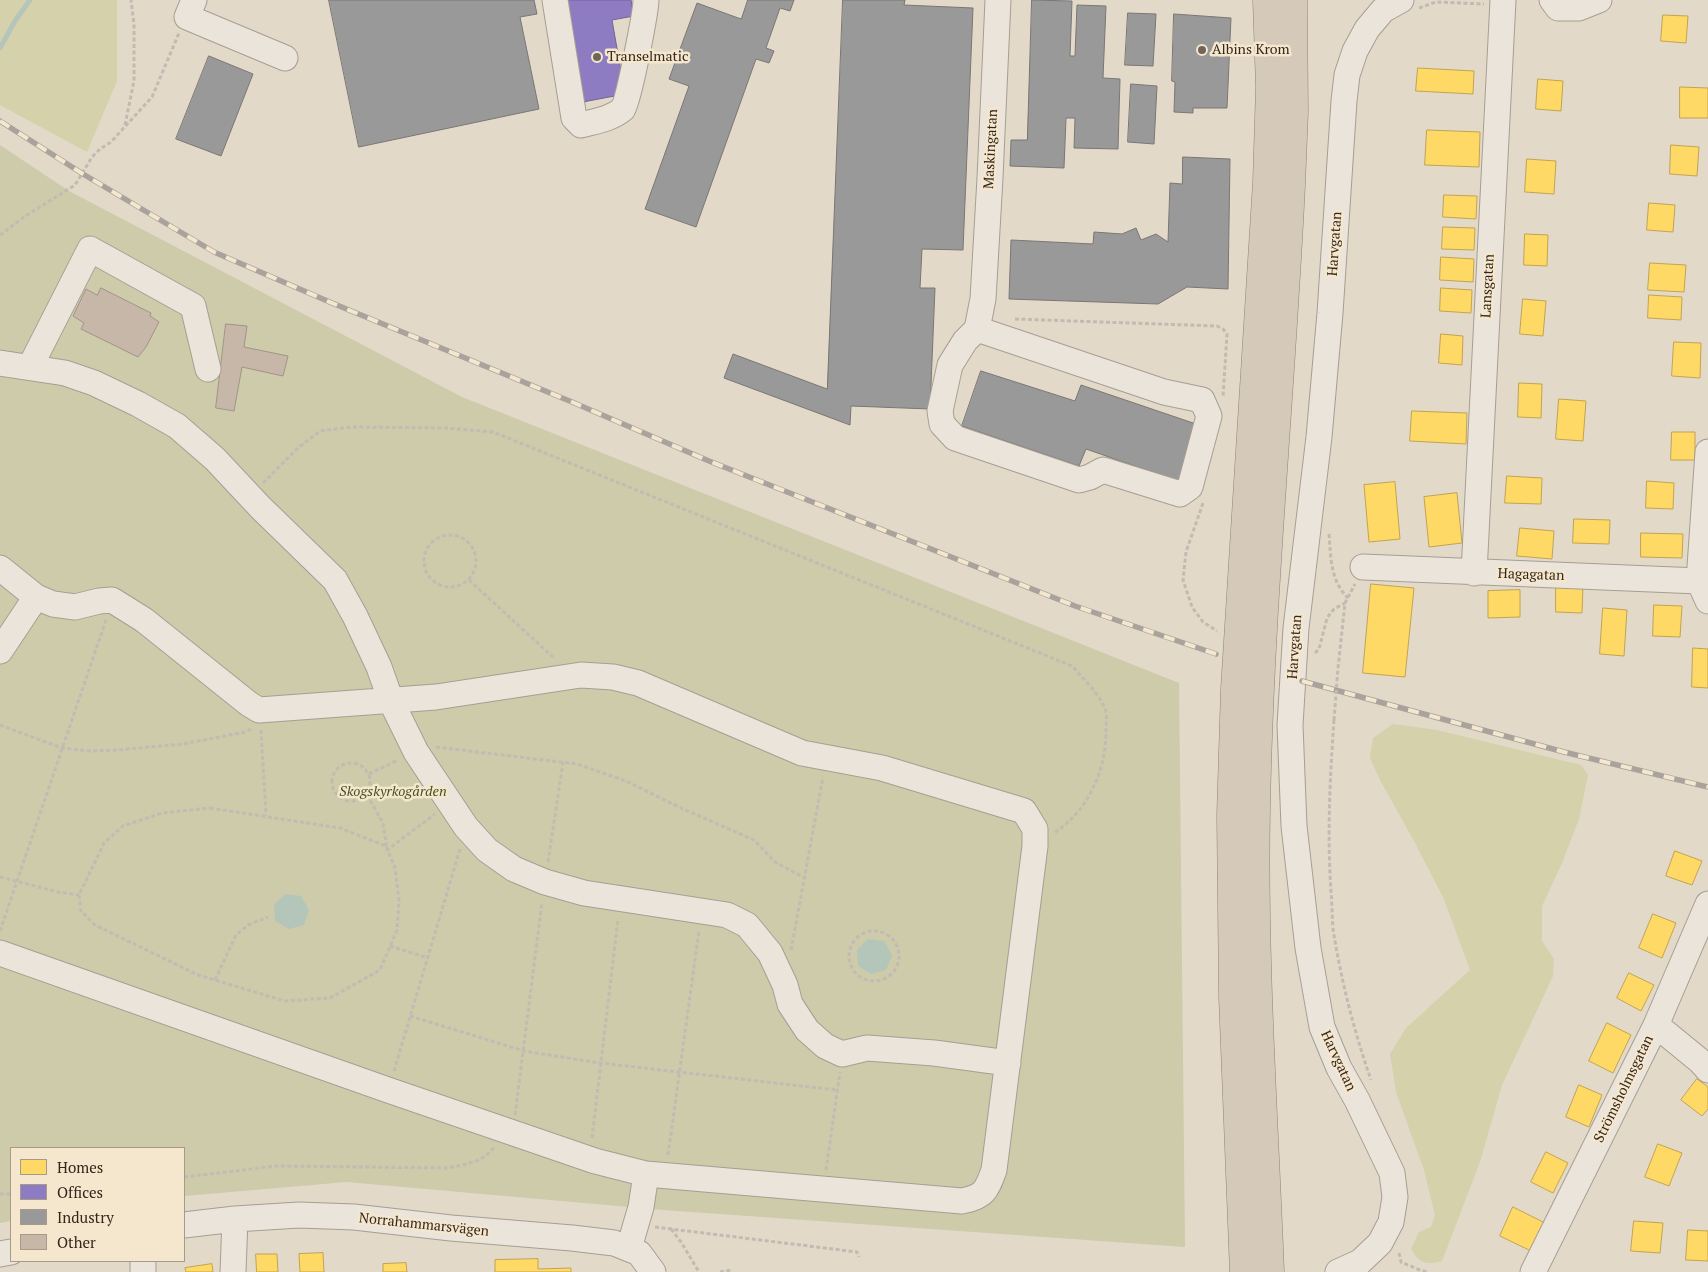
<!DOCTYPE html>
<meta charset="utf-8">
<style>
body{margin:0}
#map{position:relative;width:1708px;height:1272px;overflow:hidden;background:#e2d9c8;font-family:"PT Serif",serif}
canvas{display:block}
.legend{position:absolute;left:10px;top:1147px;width:175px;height:115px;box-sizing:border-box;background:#f4e7cd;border:1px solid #a79a86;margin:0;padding:6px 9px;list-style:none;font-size:15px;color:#34261c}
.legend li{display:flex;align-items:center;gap:10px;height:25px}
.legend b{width:25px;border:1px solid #a79a86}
</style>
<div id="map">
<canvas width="1708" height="1272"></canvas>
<ul class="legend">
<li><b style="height:14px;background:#ffd966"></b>Homes</li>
<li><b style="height:14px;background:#8e7cc3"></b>Offices</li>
<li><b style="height:14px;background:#999"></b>Industry</li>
<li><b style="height:14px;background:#c6b7a9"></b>Other</li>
</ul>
</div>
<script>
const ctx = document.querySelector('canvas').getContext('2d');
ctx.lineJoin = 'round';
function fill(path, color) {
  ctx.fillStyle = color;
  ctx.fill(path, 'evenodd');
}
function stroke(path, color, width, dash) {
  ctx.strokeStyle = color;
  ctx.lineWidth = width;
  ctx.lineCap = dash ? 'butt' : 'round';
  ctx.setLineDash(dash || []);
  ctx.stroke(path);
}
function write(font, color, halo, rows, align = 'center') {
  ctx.font = font + ' "PT Serif",serif';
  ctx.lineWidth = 5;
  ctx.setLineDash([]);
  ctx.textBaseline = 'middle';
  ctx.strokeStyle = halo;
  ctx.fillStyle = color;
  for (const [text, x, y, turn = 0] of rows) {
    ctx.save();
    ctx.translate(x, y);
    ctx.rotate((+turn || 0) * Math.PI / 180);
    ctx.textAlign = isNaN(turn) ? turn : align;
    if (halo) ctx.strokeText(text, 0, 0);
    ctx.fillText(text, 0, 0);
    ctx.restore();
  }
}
const green = new Path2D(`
 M0,0H117V81L87,152L0,105Z
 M1393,724L1437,730L1581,765L1588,775L1579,819L1562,863L1542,906V941L1554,959L1553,976L1502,1085L1480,1162L1442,1261C1426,1265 1420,1264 1411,1249L1419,1232L1431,1227L1435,1215L1424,1170L1396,1092L1390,1054L1406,1028L1470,970L1444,899L1414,841L1380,780L1370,758L1373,738Z`);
const cemetery = new Path2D(`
 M0,145L69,191L462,397L1179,683L1185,1247L663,1210L347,1182L184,1196V1148H11V1221L0,1223Z`);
const water = new Path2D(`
 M285,894L301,896L309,910L304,925L289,929L275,921L274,905Z
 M868,939L884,941L892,955L886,970L871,974L858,966L857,950Z`);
const homes = new Path2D(`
 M1663,15L1688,16L1686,43L1661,41Z
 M1418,68L1474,71L1473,94L1416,91Z
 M1538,79L1563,81L1561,111L1536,109Z
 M1680,87L1708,88V118H1680Z
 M1427,130L1480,132L1479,167L1425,165Z
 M1671,145L1699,147L1697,176L1670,174Z
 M1527,159L1556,161L1554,194L1525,192Z
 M1444,195L1477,196L1476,219L1443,217Z
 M1649,203L1675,205L1673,232L1647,230Z
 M1443,227L1475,228L1474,250L1442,249Z
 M1525,234L1548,235L1547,266L1524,265Z
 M1441,257L1474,259L1473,282L1440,280Z
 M1650,263L1686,265L1684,292L1648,290Z
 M1441,288L1472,290L1471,313L1440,311Z
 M1649,295L1682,297L1681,320L1648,318Z
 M1523,299L1546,301L1543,336L1520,334Z
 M1441,334L1463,336L1462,365L1439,363Z
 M1674,342L1701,343L1700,378L1672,376Z
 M1519,383L1542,384L1541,418L1518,417Z
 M1559,399L1586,401L1583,441L1556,439Z
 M1412,411L1467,413L1466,444L1410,441Z
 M1672,432H1695V460H1671Z
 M1507,476L1542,478L1541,504L1505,503Z
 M1647,481L1674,483L1673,509L1646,508Z
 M1395,482L1400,539L1369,542L1364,485Z
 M1457,493L1462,543L1429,547L1424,497Z
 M1574,519L1610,520L1609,544L1573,543Z
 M1520,528L1554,531L1552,559L1517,556Z
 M1641,533L1683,534L1682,558L1641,557Z
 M1371,584L1414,588L1405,677L1363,673Z
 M1556,585L1583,586L1582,613L1556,612Z
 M1520,590V617L1488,618V591Z
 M1654,605L1682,606L1680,637L1653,636Z
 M1603,608L1627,610L1624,656L1600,654Z
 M1693,648L1708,649V688L1692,687Z
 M1675,851L1702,861L1692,885L1666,876Z
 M1653,914L1676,923L1662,958L1639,948Z
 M1629,973L1654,985L1641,1011L1617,998Z
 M1607,1023L1631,1035L1613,1073L1589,1061Z
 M1697,1079L1708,1087V1109L1702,1116L1681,1100Z
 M1579,1085L1602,1095L1589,1127L1566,1117Z
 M1658,1144L1682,1153L1669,1186L1645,1177Z
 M1546,1152L1568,1163L1553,1193L1531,1182Z
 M1513,1207L1545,1223L1531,1251L1500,1236Z
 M1634,1221L1663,1223L1660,1253L1631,1251Z
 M1688,1230L1708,1231V1261L1686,1260Z
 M323,1253L324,1272H300L299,1254Z
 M256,1254H277L278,1272H257Z
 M538,1259V1269L571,1268V1272H495V1260Z
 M406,1263L407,1272H383V1264Z
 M212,1264L213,1272H186L185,1268Z`);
const offices = new Path2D(`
 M565,0H631L634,16L612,20L625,94L583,102Z`);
const industry = new Path2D(`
 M329,0H534L537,14L520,17L539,109L359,147Z
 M748,0H794L790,11L780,8L766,48L774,51L769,63L756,59L696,227L645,209L689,86L669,79L697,3L741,19Z
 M843,0H905L904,5L973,8L963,250L922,249L920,288H935L930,409L851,406L850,425L724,378L733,354L827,389Z
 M1032,0L1072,1L1070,56H1075L1077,5L1106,6L1103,78L1120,79L1118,149L1074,148L1075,118H1066L1064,168L1010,166L1011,140H1027Z
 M1128,13L1156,14L1153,66L1125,65Z
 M1174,14L1231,18L1227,108H1193V113L1174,112L1175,82L1172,81Z
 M209,56L253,74L221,156L176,139Z
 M1131,84L1157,86L1154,144L1128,142Z
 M1183,157L1230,159L1228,289L1187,287L1158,304L1009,299L1011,240L1093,244L1094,232L1122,234L1136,228L1141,240L1156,234L1168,242L1170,183L1182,184Z
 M981,371L1075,401L1081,385L1199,425L1181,482L1086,449L1079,466L962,426Z`);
const stream = new Path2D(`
 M0,48L15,21L30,0`);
const building = new Path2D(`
 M101,288L151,313L150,316L159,322L146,347L138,357L81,329L84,323L73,316L86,289L97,295Z
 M226,324L247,326L244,347L288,356L283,376L242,367L234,411L216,408Z`);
const path = new Path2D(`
 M1419,8L1436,2L1484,4
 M125,125L134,81V24L131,0
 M0,235L24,217L75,185L92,157L100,149L111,142L152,97L179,33
 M1015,319L1217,326L1223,329L1227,334L1223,397
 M263,483L299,447L320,431L352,427L445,428L493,432L1072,666C1082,677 1103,698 1106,712C1107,718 1106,725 1106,731C1106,771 1088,811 1054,833
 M1203,503L1186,552L1183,580L1192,607L1203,622L1217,631
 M1329,534C1331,558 1330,580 1348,598
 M424 561a26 26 0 1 1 52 0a26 26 0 1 1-52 0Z
 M469,580L555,659
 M1315,653L1319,649L1327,618L1334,609L1345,603
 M1338,668L1345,603L1355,584
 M1334,720C1330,777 1327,834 1331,891C1332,903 1332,916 1333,929C1341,980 1354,1031 1371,1080
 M0,725L62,748L89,751L117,750L183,744L245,732L253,728
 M261,730L266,815
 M436,747L577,764L626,781L681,808L754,840L775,862L803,877
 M332 782a19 19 0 1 1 38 0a19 19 0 1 1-38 0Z
 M369,774L398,760
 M367,795L383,823L387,850L435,814
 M210,808L340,828L386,846L395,868L399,901L397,930L380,970L330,998L285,1001L198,975L95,925L81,911L79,895L104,843L123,826L162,813Z
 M548,862L563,762
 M0,877L58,892L79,895
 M0,931L106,620
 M849 956a25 25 0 1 1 50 0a25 25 0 1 1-50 0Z
 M390,946L428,958
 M791,950L823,777
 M215,980L236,935L248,925L268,917
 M410,1016L524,1051L600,1063L837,1090
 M394,1071L460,849
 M515,1115L542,902
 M592,1138L618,919
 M668,1155L699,931
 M826,1170L840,1072
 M184,1177L277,1166L448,1168C465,1164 483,1163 494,1147
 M0,1194H11
 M655,1227L857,1252L859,1257
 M671,1229L681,1242L699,1272
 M1399,1253L1401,1262L1420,1270L1428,1272
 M720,1272L731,1270`);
const minor = new Path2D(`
 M194,0L187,17L285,58
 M555,0L574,118L581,125C596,121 611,119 623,109C628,104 646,11 646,0
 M1552,0L1558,8H1579L1599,0
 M977,329L1164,392L1202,400L1209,416L1190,487L1180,494L1103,470L1090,477L1079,480L955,438L942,424L940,411L950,365L965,341L977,329L983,299L990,178L998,0
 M0,363L65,373L94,383L138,404L177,426L215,459L260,507L335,580L355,616L379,667L391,701L416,752L466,827L487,850L514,869L545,882L584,893L727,915L747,925L770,953L785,985L790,1004L807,1030L825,1046L842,1054L867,1048L934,1053L1008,1063
 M30,367L90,249L193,306L208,369
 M1708,452L1699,581L1708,601
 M1363,567L1699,581
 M0,568L36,597L53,604L75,607L99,601L112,600L144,620L249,704L259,710L436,697L581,675L613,677L638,683L802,753L882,768L1024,811L1035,829V846L994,1170C987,1190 984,1197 962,1201L646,1174L595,1161L388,1090L0,953
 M1474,573L1503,0
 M0,651L36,597
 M1656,1025L1700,1061L1708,1070
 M184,1225L235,1219L299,1215L354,1217L451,1228L572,1238L614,1243L639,1253L653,1272
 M629,1248L641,1207L646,1174
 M0,1254L11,1252
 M143,1261V1272
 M233,1272L235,1219
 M1338,1272L1360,1262L1380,1243L1391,1222L1395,1197L1392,1173L1357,1100L1339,1068L1322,1027L1308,948L1294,826L1290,725L1296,628L1319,437L1330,313L1344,101L1347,75L1355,51L1367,29L1383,10L1401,0
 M1533,1272L1656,1025L1708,904`);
const highway = new Path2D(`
 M1244,1272L1233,997L1231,815L1235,689L1267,182L1270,87L1267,0
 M1270,1272C1264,1117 1253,962 1256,808C1260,600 1281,393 1291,185L1294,112L1293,0`);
const rail = new Path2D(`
 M0,121L83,174L214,252L332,303L572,402L709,461L1075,606L1216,654
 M1302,681L1564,752L1708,787`);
const pathBridge = new Path2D(`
 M1334,720L1338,668`);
const markers = [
 [1202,50,5,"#716558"],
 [597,57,5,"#716558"]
];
const poiNames = [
 ["Albins Krom",1212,50],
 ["Transelmatic",607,57]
];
const streetNames = [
 ["Maskingatan",991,149,-87],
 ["Harvgatan",1335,244,-86],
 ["Lansgatan",1488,286,-87],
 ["Hagagatan",1531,575,2],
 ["Harvgatan",1295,647,-86],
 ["Harvgatan",1338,1061,65],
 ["Strömsholmsgatan",1624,1089,-64],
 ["Norrahammarsvägen",424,1225,6]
];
const parkNames = [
 ["Skogskyrkogården",393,792]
];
fill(green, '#d4d1ab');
fill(cemetery, '#cdcbaa');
fill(water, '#b4c6ba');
fill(homes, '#ffd966');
stroke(homes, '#c2a350', 1);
fill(offices, '#8e7cc3');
stroke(offices, '#736291', 1);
fill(industry, '#999');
stroke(industry, '#7b7674', 1);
stroke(stream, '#b4c6ba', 5);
fill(building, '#c6b7a9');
stroke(building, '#a29488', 1);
stroke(minor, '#a79e92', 27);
stroke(highway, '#8c8479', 29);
stroke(path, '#c2bbb2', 3, [4, 2.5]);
stroke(minor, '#eae4db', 25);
stroke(highway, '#d5c9ba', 28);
stroke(rail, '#a9a39c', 5.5);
stroke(rail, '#f4e7cd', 4, [11]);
stroke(pathBridge, '#c2bbb2', 3, [4, 2.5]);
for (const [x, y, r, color] of markers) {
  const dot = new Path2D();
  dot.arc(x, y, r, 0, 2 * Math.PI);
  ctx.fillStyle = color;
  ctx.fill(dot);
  stroke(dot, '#f4e7cd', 2);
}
write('14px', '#34261c', '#f4e7cd', poiNames, 'left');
write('14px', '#34261c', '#f4e7cd', streetNames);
write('italic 14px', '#485023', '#f4e7cd', parkNames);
</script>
